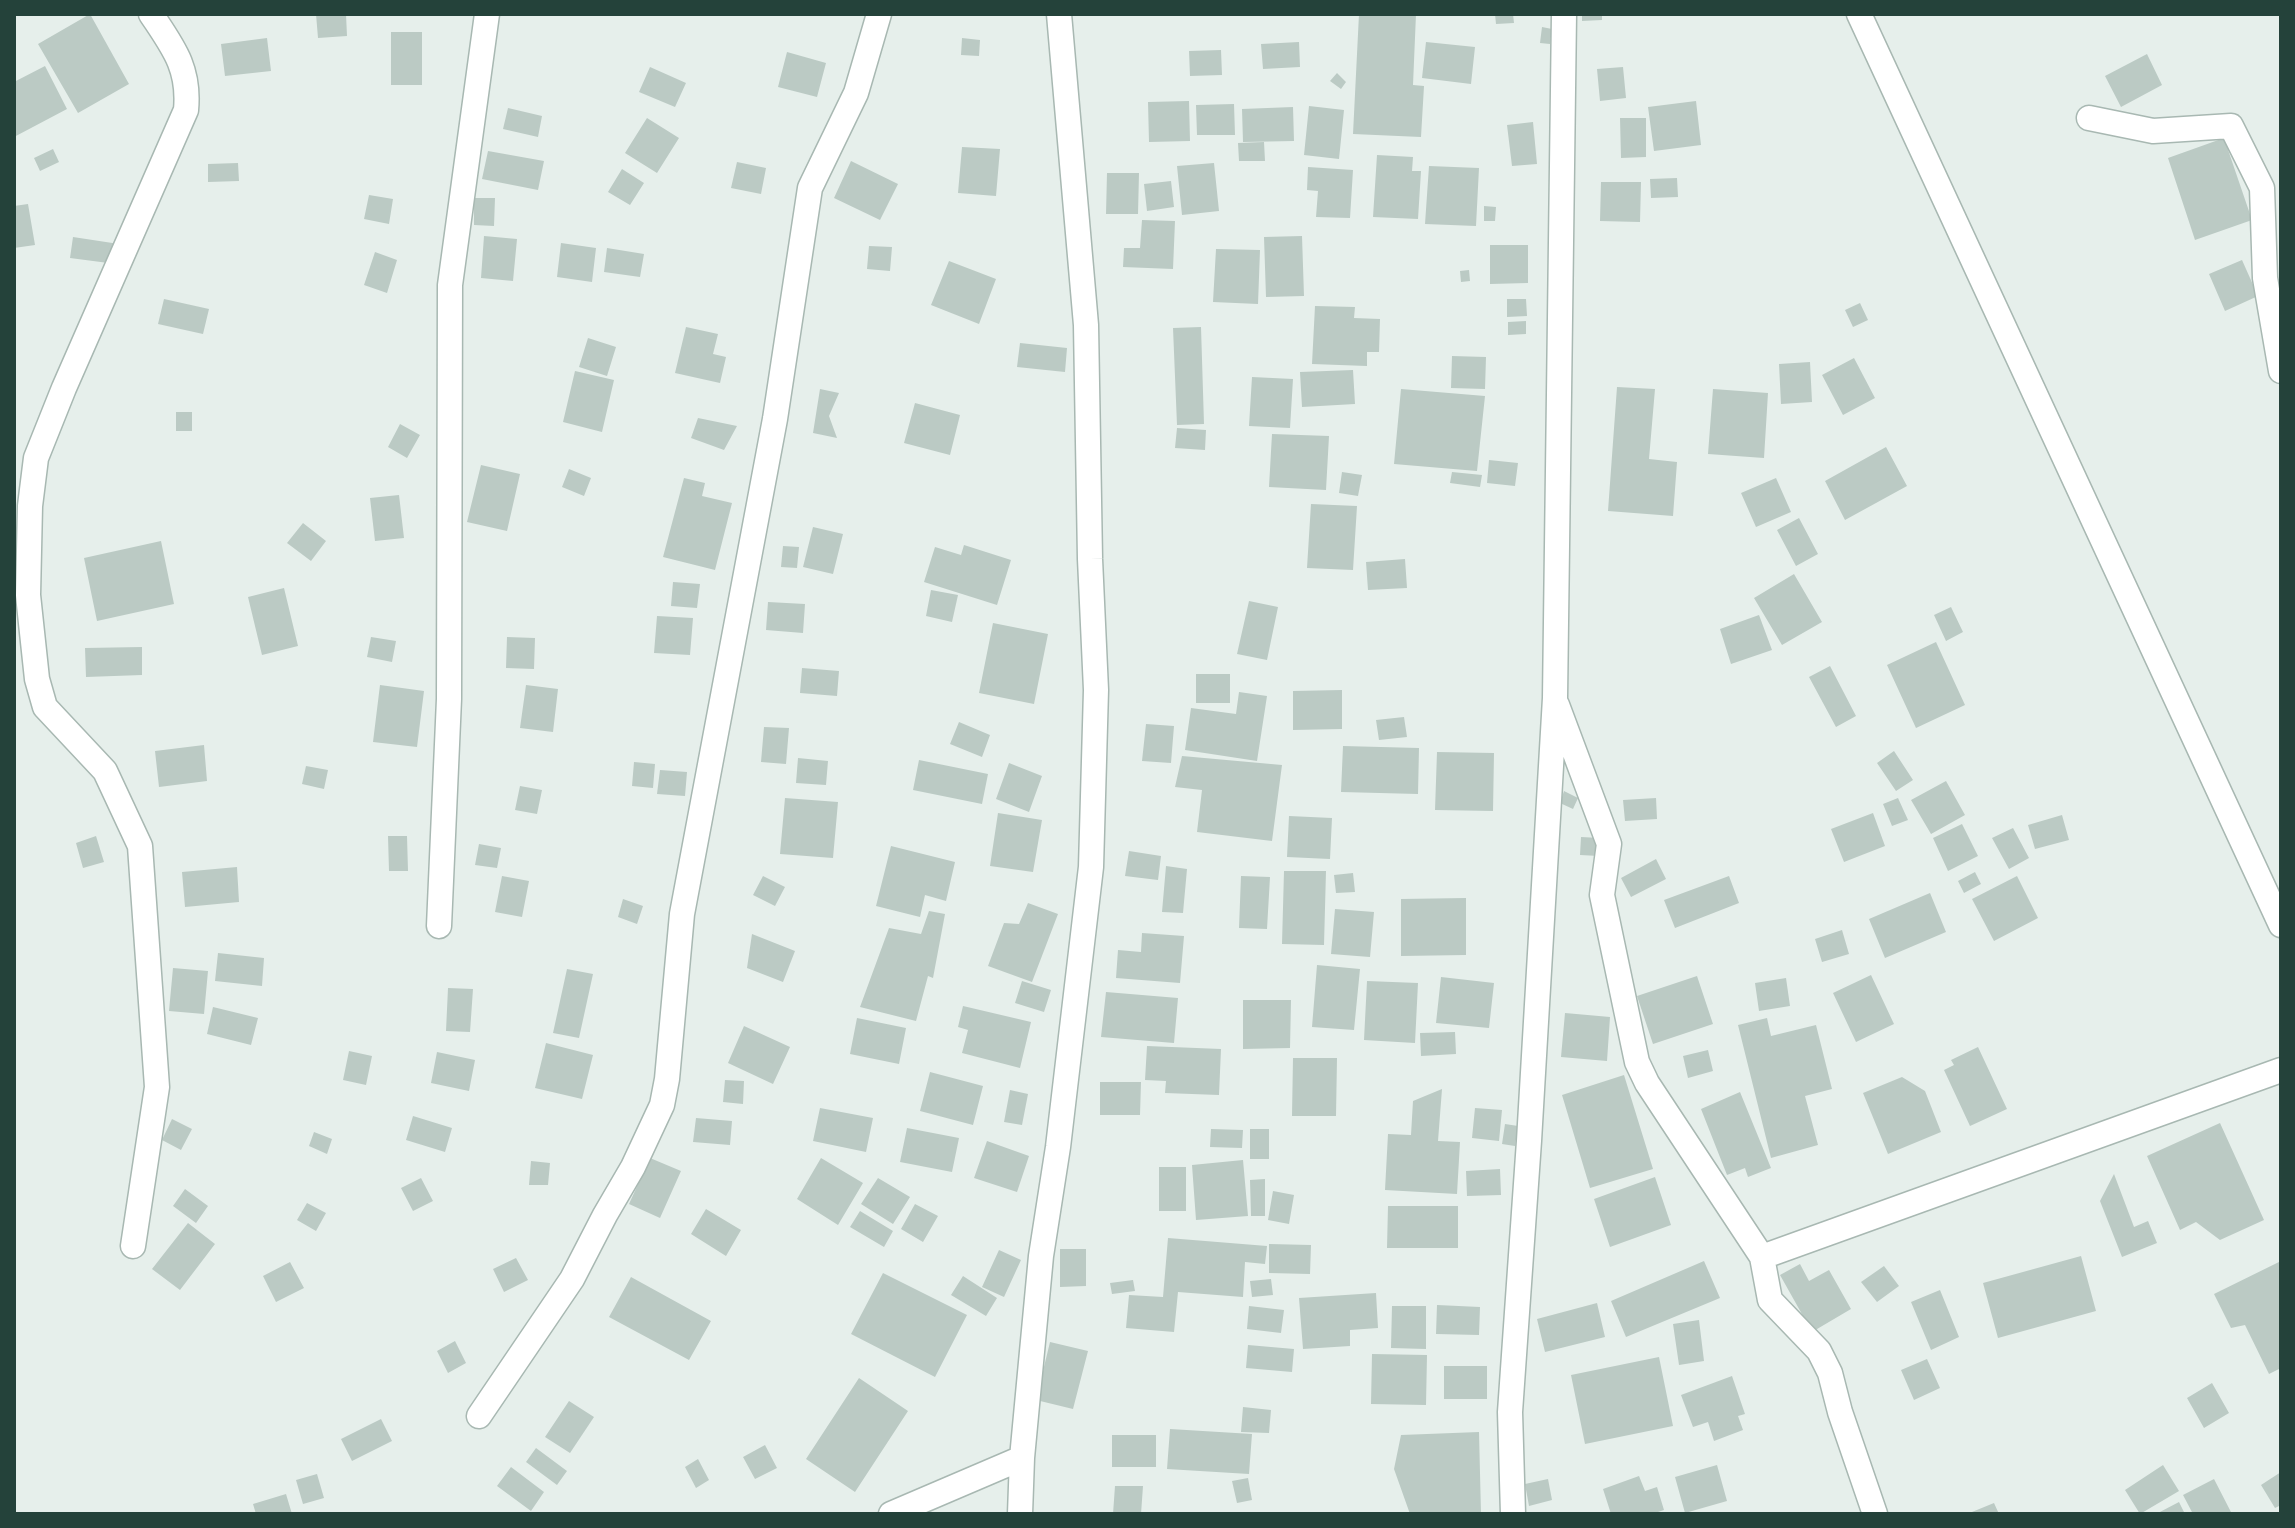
<!DOCTYPE html>
<style>
body{margin:0}
#map{position:relative;width:2295px;height:1528px;overflow:hidden;background:#e6efeb;font-family:"Public Sans",sans-serif}
canvas{display:block}
.frame{position:absolute;inset:0;border:16px solid #24423a;pointer-events:none}
</style>
<div id="map">
<canvas width="2295" height="1528"></canvas>
<div class="frame"></div>
</div>
<script>
const ctx = document.querySelector('canvas').getContext('2d');
ctx.lineJoin = 'round';
function fill(path, color) {
  ctx.fillStyle = color;
  ctx.fill(path, 'evenodd');
}
function stroke(path, color, width, dash) {
  ctx.strokeStyle = color;
  ctx.lineWidth = width;
  ctx.lineCap = dash ? 'butt' : 'round';
  ctx.setLineDash(dash || []);
  ctx.stroke(path);
}
const building = new Path2D(`
 M90,14L129,84L78,113L38,44Z
 M316,14H346L347,36L318,38Z
 M1359,14H1416L1413,85L1424,86L1421,137L1353,134Z
 M1495,14H1513L1514,23L1496,24Z
 M1582,14H1602V20L1582,21Z
 M1542,27L1552,29L1550,44L1540,43Z
 M391,32H422V85H391Z
 M267,38L271,71L225,76L221,44Z
 M962,38L980,40L979,56L961,55Z
 M1299,42L1300,67L1263,69L1261,44Z
 M1426,42L1475,47L1471,84L1422,78Z
 M1221,50L1222,75L1190,76L1189,51Z
 M787,52L826,63L817,97L778,87Z
 M2147,54L2162,85L2121,107L2105,76Z
 M45,66L67,109L14,137V82Z
 M650,67L686,83L675,107L639,92Z
 M1623,67L1626,98L1600,101L1597,69Z
 M1337,73L1346,82L1341,89L1330,81Z
 M1189,101L1190,141L1149,142L1148,102Z
 M1696,101L1701,145L1654,151L1648,107Z
 M1234,104L1235,135H1197L1196,105Z
 M1309,106L1344,110L1339,159L1304,155Z
 M1293,107L1294,141L1243,142L1242,109Z
 M508,108L542,116L538,137L503,129Z
 M647,118L679,138L657,173L625,153Z
 M1620,118H1646V157L1621,158Z
 M1533,122L1537,164L1512,166L1507,125Z
 M2224,138L2252,220L2195,240L2168,158Z
 M1264,142L1265,161H1239L1238,143Z
 M962,147L1000,149L996,196L958,193Z
 M53,149L59,162L40,171L34,158Z
 M488,151L544,161L538,190L482,179Z
 M1377,155L1413,157L1412,171H1421L1418,219L1373,217Z
 M851,161L898,184L880,220L834,198Z
 M737,162L766,168L761,194L731,188Z
 M238,163L239,181L208,182V164Z
 M1214,163L1219,211L1182,215L1177,166Z
 M1429,166L1479,168L1476,226L1425,224Z
 M1308,167L1353,170L1350,218L1316,217L1318,191L1307,190Z
 M622,169L644,183L630,205L608,192Z
 M1107,173H1139L1138,214H1106Z
 M1677,178L1678,197L1651,198L1650,179Z
 M1171,181L1174,207L1147,211L1144,184Z
 M1601,182H1641L1640,222L1600,221Z
 M369,195L393,199L389,224L364,219Z
 M474,198H495L494,226L474,225Z
 M28,204L35,245L14,248V206Z
 M1484,206L1496,207L1495,221H1484Z
 M1142,220L1175,221L1173,269L1123,267L1124,248H1140Z
 M484,236L517,239L513,281L481,278Z
 M1302,236L1304,296L1266,297L1264,237Z
 M73,237L119,244L116,264L70,258Z
 M561,243L596,248L592,282L557,277Z
 M1490,245H1528V283L1490,284Z
 M869,246L892,247L890,271L867,269Z
 M607,248L644,254L640,277L604,272Z
 M1216,249L1260,250L1258,304L1213,302Z
 M375,252L397,260L387,293L364,285Z
 M2242,260L2258,296L2225,311L2209,274Z
 M949,261L996,279L979,324L931,305Z
 M1469,270L1470,281L1461,282L1460,271Z
 M164,299L209,309L203,334L158,324Z
 M1507,299H1526L1527,316L1507,317Z
 M1860,303L1868,320L1853,327L1845,310Z
 M1315,306L1355,307L1354,318L1380,319L1379,352H1367V366L1312,364Z
 M1526,321V334L1508,335V322Z
 M686,327L718,334L713,354L726,357L720,383L675,373Z
 M1201,327L1204,424L1177,425L1173,328Z
 M588,338L616,347L607,376L579,367Z
 M1020,343L1067,348L1065,372L1017,367Z
 M1452,356L1486,357L1485,389L1451,388Z
 M1854,358L1875,398L1843,415L1822,375Z
 M1810,362L1812,402L1781,404L1779,364Z
 M1353,370L1355,404L1302,407L1300,372Z
 M575,371L614,380L602,432L563,422Z
 M1252,377L1293,379L1290,428L1249,426Z
 M1617,387L1655,389L1649,459L1677,462L1673,516L1608,511Z
 M820,389L839,393L829,416L837,438L813,433Z
 M1401,389L1485,396L1477,471L1394,464Z
 M1713,389L1768,393L1764,458L1708,454Z
 M915,403L960,415L950,455L904,443Z
 M176,412H192V431H176Z
 M698,418L737,426L724,450L691,438Z
 M400,424L420,435L407,458L388,447Z
 M1177,428L1206,430L1205,450L1175,448Z
 M1272,434L1329,436L1326,490L1269,487Z
 M1886,447L1907,486L1845,520L1825,481Z
 M1489,460L1518,463L1515,486L1487,483Z
 M481,465L520,474L507,531L467,522Z
 M569,469L591,478L584,496L562,487Z
 M1342,472L1362,475L1358,496L1339,493Z
 M1452,472L1482,475L1480,487L1450,483Z
 M684,478L705,483L702,496L732,503L715,570L663,557Z
 M1776,478L1791,512L1756,527L1741,493Z
 M399,495L404,538L375,541L370,498Z
 M1311,504L1357,506L1353,570L1307,568Z
 M1799,518L1818,554L1796,566L1777,530Z
 M303,523L326,541L311,561L287,543Z
 M813,527L843,534L833,574L803,567Z
 M161,541L174,604L97,621L84,558Z
 M964,545L1011,560L997,605L924,582L935,547L961,555Z
 M783,546L799,547L797,568L781,567Z
 M1405,559L1407,588L1368,590L1366,562Z
 M1794,574L1822,622L1782,645L1754,598Z
 M673,582L700,584L697,608L671,606Z
 M284,588L298,646L262,655L248,597Z
 M931,590L958,595L952,622L926,616Z
 M1249,601L1278,607L1267,660L1237,654Z
 M768,602L805,604L803,633L766,630Z
 M1951,607L1963,632L1946,641L1934,615Z
 M1759,615L1772,650L1731,664L1720,629Z
 M657,616L693,618L690,655L654,653Z
 M993,623L1048,634L1034,704L979,693Z
 M371,637L396,641L392,662L367,657Z
 M507,637L535,638L534,669L506,668Z
 M1936,642L1965,705L1916,728L1887,665Z
 M142,647V675L86,677L85,648Z
 M1830,666L1856,716L1836,727L1809,677Z
 M802,668L839,671L837,696L800,693Z
 M1196,674H1230V703H1196Z
 M380,685L424,691L417,747L373,742Z
 M526,685L558,689L553,732L520,728Z
 M1342,690V729L1293,730V691Z
 M1239,692L1267,696L1257,761L1185,750L1191,708L1236,714Z
 M1404,717L1407,737L1379,740L1376,720Z
 M959,722L990,735L982,757L950,744Z
 M1146,724L1174,726L1171,763L1142,761Z
 M764,727L789,728L786,764L761,762Z
 M204,745L207,781L159,787L155,751Z
 M1343,746L1419,748L1418,794L1341,792Z
 M1894,751L1913,780L1896,791L1877,763Z
 M1437,752L1494,753L1493,811L1435,810Z
 M1182,756L1282,765L1272,841L1197,832L1202,790L1175,787Z
 M798,758L828,761L826,785L796,783Z
 M919,760L988,774L982,804L913,790Z
 M634,762L655,764L653,788L632,786Z
 M1009,763L1042,776L1029,812L996,799Z
 M306,766L328,770L324,789L302,784Z
 M660,770L687,772L685,796L657,794Z
 M1946,781L1965,815L1931,834L1911,800Z
 M520,786L542,790L537,814L515,810Z
 M1564,791L1578,798L1573,809L1560,803Z
 M785,798L838,802L833,858L780,854Z
 M1656,798L1657,819L1625,821L1623,800Z
 M1898,798L1908,820L1892,826L1883,804Z
 M998,813L1042,820L1033,872L990,866Z
 M1873,813L1885,846L1844,862L1831,829Z
 M2062,815L2069,840L2035,849L2028,825Z
 M1289,816L1332,818L1330,859L1287,857Z
 M1962,824L1978,856L1948,871L1933,838Z
 M2013,828L2029,858L2009,869L1992,838Z
 M96,836L104,862L83,868L76,843Z
 M388,836H407L408,871H389Z
 M1581,837L1600,838L1599,856L1580,855Z
 M479,844L501,848L497,868L475,865Z
 M891,846L955,862L946,901L925,895L920,917L876,906Z
 M1129,851L1161,856L1158,880L1125,876Z
 M1656,859L1666,879L1631,897L1621,878Z
 M1166,866L1187,869L1183,913L1162,912Z
 M237,867L239,902L185,907L182,872Z
 M1284,871H1326L1324,945L1282,944Z
 M1975,872L1981,884L1964,893L1958,881Z
 M1353,873L1355,892L1336,893L1334,875Z
 M502,876L529,881L522,917L495,912Z
 M763,876L785,887L775,906L753,895Z
 M1241,876L1270,877L1267,929L1239,928Z
 M1729,876L1739,903L1675,928L1664,900Z
 M2017,876L2038,918L1994,941L1972,899Z
 M1930,893L1946,932L1885,958L1869,919Z
 M1466,898V955L1401,956V899Z
 M623,899L643,906L637,924L618,917Z
 M1028,903L1058,914L1032,982L988,966L1004,923L1019,924Z
 M1335,909L1374,912L1370,957L1331,954Z
 M929,911L945,914L933,978L928,976L916,1021L860,1007L889,928L921,934Z
 M1842,930L1849,954L1822,962L1815,939Z
 M1142,933L1184,936L1180,983L1116,978L1118,950L1141,952Z
 M752,934L795,951L783,982L747,968Z
 M218,953L264,958L262,986L215,981Z
 M1317,965L1360,969L1354,1030L1312,1027Z
 M173,968L208,971L204,1014L169,1011Z
 M567,969L593,974L579,1038L553,1033Z
 M1871,975L1894,1024L1856,1042L1833,993Z
 M1697,976L1713,1024L1653,1044L1637,996Z
 M1441,977L1494,983L1489,1028L1436,1023Z
 M1786,978L1790,1006L1759,1011L1755,983Z
 M1022,981L1051,990L1044,1012L1015,1003Z
 M1367,981L1418,983L1415,1043L1364,1040Z
 M448,988L473,989L470,1032L446,1031Z
 M1106,992L1178,998L1174,1043L1101,1037Z
 M1243,1000H1291L1290,1048L1243,1049Z
 M963,1006L1031,1022L1020,1068L962,1053L968,1030L958,1027Z
 M213,1007L258,1018L251,1045L207,1034Z
 M1565,1013L1610,1017L1607,1061L1561,1057Z
 M857,1018L906,1028L899,1064L850,1054Z
 M1767,1018L1771,1036L1816,1025L1832,1089L1805,1096L1818,1145L1771,1158L1738,1025Z
 M744,1026L790,1047L773,1084L728,1063Z
 M1455,1032L1456,1054L1421,1056L1420,1033Z
 M546,1043L593,1055L582,1099L535,1088Z
 M1147,1046L1221,1049L1219,1095L1165,1093L1166,1081L1145,1080Z
 M1978,1047L2007,1109L1970,1126L1944,1070L1954,1065L1951,1060Z
 M1708,1050L1713,1071L1688,1078L1683,1056Z
 M349,1051L372,1056L366,1085L343,1080Z
 M437,1052L475,1060L469,1091L431,1083Z
 M1293,1058H1337L1336,1116H1292Z
 M930,1072L983,1086L973,1125L920,1111Z
 M1624,1075L1653,1169L1590,1188L1562,1095Z
 M1902,1077L1925,1091L1941,1132L1888,1154L1863,1093Z
 M725,1080L744,1081L743,1104L723,1102Z
 M1100,1082H1141L1140,1115H1100Z
 M1442,1089L1438,1141L1460,1142L1457,1194L1385,1190L1388,1134L1411,1135L1413,1101Z
 M1010,1090L1028,1094L1022,1125L1004,1122Z
 M1740,1092L1771,1168L1748,1177L1745,1168L1727,1175L1701,1109Z
 M820,1108L873,1118L866,1152L813,1141Z
 M1475,1108L1502,1110L1499,1141L1472,1138Z
 M413,1116L452,1128L445,1152L406,1140Z
 M696,1118L732,1121L730,1145L693,1142Z
 M172,1119L192,1129L181,1150L162,1140Z
 M2220,1123L2264,1220L2220,1240L2196,1222L2180,1230L2147,1156Z
 M1505,1124L1518,1126L1515,1146L1502,1144Z
 M907,1128L959,1138L952,1172L900,1162Z
 M1211,1129L1243,1130L1242,1148L1210,1147Z
 M1250,1129H1269V1159H1250Z
 M314,1132L332,1139L327,1154L309,1146Z
 M987,1141L1029,1156L1017,1192L974,1178Z
 M650,1158L681,1171L660,1218L629,1204Z
 M821,1158L863,1183L838,1225L797,1199Z
 M1243,1160L1248,1216L1196,1220L1192,1165Z
 M531,1161L550,1163L548,1185H529Z
 M1159,1167H1186V1211H1159Z
 M1500,1169L1501,1195L1467,1196L1466,1171Z
 M2114,1174L2134,1227L2148,1221L2157,1243L2122,1257L2100,1201Z
 M1655,1177L1671,1225L1610,1247L1594,1199Z
 M421,1178L433,1201L413,1211L401,1188Z
 M878,1178L910,1197L893,1224L861,1204Z
 M1265,1179V1216H1251L1250,1180Z
 M185,1189L208,1206L196,1223L173,1206Z
 M1273,1191L1294,1195L1289,1224L1268,1220Z
 M307,1203L326,1213L316,1231L297,1220Z
 M915,1204L938,1216L923,1242L901,1229Z
 M1388,1206H1458V1248H1387Z
 M706,1209L741,1230L726,1256L691,1234Z
 M860,1211L893,1231L884,1247L850,1227Z
 M188,1223L215,1244L180,1290L152,1269Z
 M1168,1238L1267,1246L1265,1264L1245,1262L1243,1297L1178,1292L1174,1332L1126,1328L1129,1295L1163,1297Z
 M1269,1244L1311,1245L1310,1274L1269,1273Z
 M1060,1249H1086V1286L1060,1287Z
 M999,1250L1021,1260L1004,1297L982,1287Z
 M2081,1256L2096,1311L1998,1338L1983,1283Z
 M516,1258L528,1280L504,1292L493,1269Z
 M1704,1261L1720,1298L1626,1337L1611,1301Z
 M2281,1261V1368L2269,1374L2245,1325L2231,1328L2214,1294Z
 M290,1262L304,1288L276,1302L263,1276Z
 M1800,1264L1809,1281L1829,1270L1851,1309L1812,1332L1780,1275Z
 M1884,1266L1899,1286L1877,1302L1861,1282Z
 M883,1273L967,1315L935,1377L851,1334Z
 M963,1276L997,1298L986,1316L951,1295Z
 M631,1277L711,1321L689,1360L609,1317Z
 M1271,1279L1273,1295L1252,1297L1250,1281Z
 M1133,1280L1135,1291L1112,1294L1110,1283Z
 M1940,1290L1959,1337L1931,1350L1911,1302Z
 M1376,1293L1378,1328L1350,1330V1346L1303,1349L1299,1298Z
 M1597,1303L1605,1337L1545,1352L1537,1319Z
 M1437,1305L1480,1307L1479,1335L1436,1334Z
 M1249,1306L1284,1310L1281,1333L1247,1329Z
 M1392,1306H1426V1349L1391,1348Z
 M1699,1320L1704,1361L1679,1365L1673,1324Z
 M455,1341L466,1363L448,1373L437,1351Z
 M1050,1342L1088,1351L1073,1409L1036,1400Z
 M1248,1345L1294,1349L1292,1372L1246,1368Z
 M1372,1354L1427,1355L1426,1405L1371,1404Z
 M1659,1357L1673,1426L1585,1444L1571,1375Z
 M1927,1359L1940,1388L1914,1400L1901,1370Z
 M1444,1366H1487V1399H1444Z
 M1732,1376L1745,1414L1738,1416L1743,1430L1714,1441L1708,1422L1693,1427L1681,1395Z
 M859,1378L908,1411L855,1492L806,1459Z
 M2212,1383L2229,1413L2204,1428L2187,1398Z
 M569,1401L594,1417L570,1453L545,1437Z
 M1243,1407L1271,1410L1269,1433L1241,1432Z
 M381,1419L392,1441L352,1461L341,1439Z
 M1170,1429L1252,1434L1249,1474L1167,1469Z
 M1479,1432L1481,1514H1410L1394,1469L1401,1435Z
 M1112,1435H1156V1467H1112Z
 M765,1445L777,1468L755,1479L743,1457Z
 M536,1448L567,1471L557,1485L526,1462Z
 M698,1459L709,1480L696,1488L685,1467Z
 M1717,1465L1727,1501L1685,1513L1675,1477Z
 M2163,1465L2179,1491L2140,1514L2125,1490Z
 M511,1467L544,1492L531,1511L497,1486Z
 M2281,1472V1505L2275,1508L2261,1485Z
 M317,1474L324,1498L303,1504L296,1480Z
 M1639,1476L1645,1491L1657,1487L1664,1510L1652,1514H1611L1603,1489Z
 M1248,1478L1252,1500L1237,1503L1232,1481Z
 M1548,1479L1552,1500L1529,1506L1525,1484Z
 M2214,1479L2232,1514H2193L2183,1495Z
 M1115,1486H1143L1141,1514H1113Z
 M286,1494L292,1514H256L253,1504Z
 M2179,1502L2185,1514H2156Z
 M1994,1503L1999,1514H1967Z`);
const minor = new Path2D(`
 M1859,14L2281,925
 M2089,118L2153,131L2231,126L2262,188L2265,278L2281,371
 M1557,705L1609,844L1602,895L1637,1062L1647,1083L1762,1257L1770,1300L1819,1351L1830,1373L1840,1412L1875,1514
 M439,926L449,699L450,285L487,14
 M133,1246L157,1087L140,846L105,771L45,707L37,679L28,595L30,506L36,458L64,388L186,110C190,68 173,47 151,14
 M1762,1257L2281,1070
 M479,1416L572,1279L605,1215L633,1167L662,1105L667,1079L682,914L775,419L810,188L856,93L879,14
 M891,1514L1022,1458
 M1020,1514L1022,1458L1041,1256L1058,1147L1091,867L1096,690L1090,559L1086,325L1059,14
 M1513,1514L1510,1412L1529,1141L1555,698L1564,14`);
fill(building, '#bbcac4');
stroke(minor, '#a8b8b2', 27);
stroke(minor, '#fff', 24);
</script>
